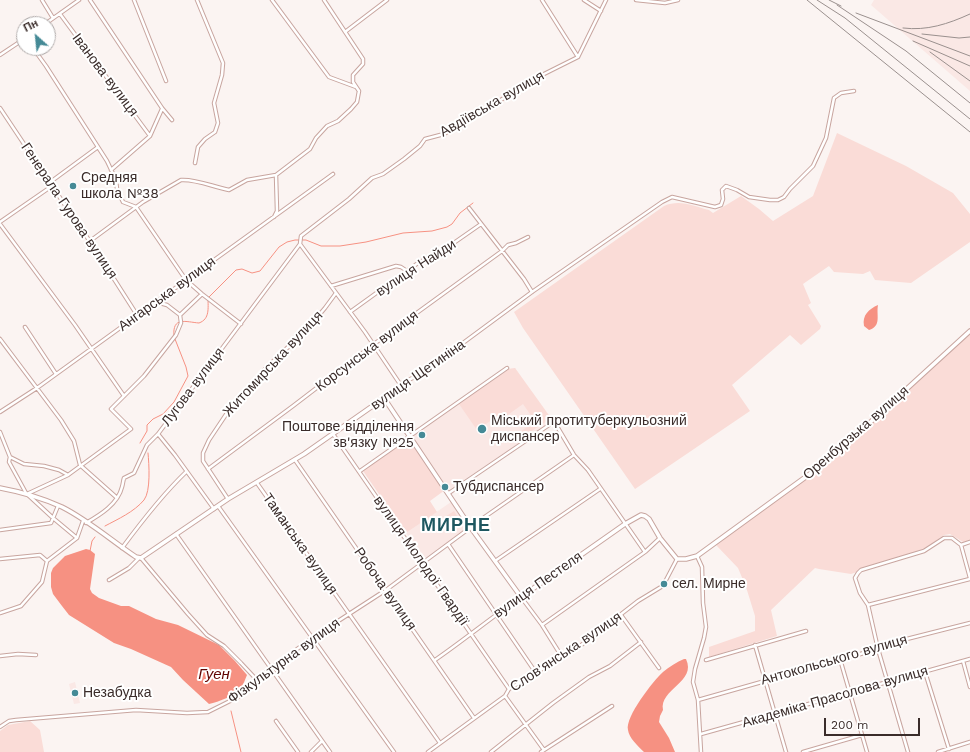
<!DOCTYPE html>
<meta charset="utf-8">
<style>
body{margin:0}
#map{position:relative;width:970px;height:752px;overflow:hidden;background:#fbf4f2;font-family:"Work Sans",sans-serif}
canvas{display:block}
.north{position:absolute;left:16px;top:16px;width:40px;height:40px;box-sizing:border-box;background:#fff;border:1px solid #b0abaa;border-radius:50%;rotate:333deg;font-size:11px;font-weight:700;line-height:16px;text-align:center;color:#3a2c2a}
.north::after{content:'';display:block;margin:auto;width:14px;height:18px;background:#458a96;clip-path:polygon(50% 0,100% 100%,50% 72%,0 100%)}
.scale{position:absolute;left:824px;top:718px;width:96px;height:18px;box-sizing:border-box;border:2px solid #3a2c2a;border-top:0;padding-left:5px;font-size:12px;line-height:14px;white-space:nowrap;color:#3a2c2a;-webkit-text-stroke:3px #fff;paint-order:stroke}
</style>
<div id="map">
<canvas width="970" height="752"></canvas>
<div class="north">Пн</div>
<div class="scale">200 m</div>
</div>
<script>
const ctx = document.querySelector('canvas').getContext('2d');
ctx.lineJoin = 'round';
function fill(path, color) {
  ctx.fillStyle = color;
  ctx.fill(path, 'evenodd');
}
function stroke(path, color, width, dash) {
  ctx.strokeStyle = color;
  ctx.lineWidth = width;
  ctx.lineCap = dash ? 'butt' : 'round';
  ctx.setLineDash(dash || []);
  ctx.stroke(path);
}
function write(font, color, halo, rows, align = 'center') {
  ctx.font = font + ' "Work Sans",sans-serif';
  ctx.lineWidth = 4;
  ctx.setLineDash([]);
  ctx.textBaseline = 'middle';
  ctx.strokeStyle = halo;
  ctx.fillStyle = color;
  for (const [text, x, y, turn = 0] of rows) {
    ctx.save();
    ctx.translate(x, y);
    ctx.rotate((+turn || 0) * Math.PI / 180);
    ctx.textAlign = isNaN(turn) ? turn : align;
    if (halo) ctx.strokeText(text, 0, 0);
    ctx.fillText(text, 0, 0);
    ctx.restore();
  }
}
const built = new Path2D(`
 M874,0H970V91L871,5Z
 M515,368L552,421L449,490L411,436L509,369Z
 M451,502L468,527L425,558L406,533Z
 M75,682L80,703L74,704L69,684Z`);
const green = new Path2D(`
 M837,133L906,166L953,193L970,214V242L911,283L875,280L870,271L863,274L834,272L829,266L803,284L811,303L808,305L821,326L820,329L801,345L790,335L732,385L750,411L635,489L523,328L514,312L664,206C680,199 693,206 709,210L713,213L741,196L759,209L773,221L813,196Z
 M970,334V540L963,542L950,534L944,535L926,548L851,574L819,569L815,568L771,610L777,636L709,657V647L755,631V616L746,587L738,568L716,545L831,461Z
 M515,368L551,418L514,443C515,433 528,427 535,421L523,404L502,419L499,415L477,430L459,404L509,369Z
 M409,438L445,490L430,501L437,512L406,533L363,471Z
 M454,511L461,522L453,528L445,517Z
 M30,721L40,730L44,752H0V731L8,725Z`);
const water = new Path2D(`
 M878,305C876,315 882,326 869,330L864,326C862,315 869,309 878,305Z
 M86,549L90,550L95,554L90,589L92,593L99,598L121,606H129L156,619L178,625L219,645L235,661L247,675C245,679 244,684 241,687C234,696 219,702 209,704L183,680L171,667L131,649L114,643L69,615L62,606L53,594L51,587V573L53,568L65,556Z
 M684,659H686C697,682 659,689 663,710L660,716L659,722L669,738L675,752H644C638,746 629,738 628,730C625,717 653,681 663,672C669,667 677,662 684,659Z`);
const stream = new Path2D(`
 M174,336C172,316 186,322 199,323C210,319 208,308 208,298L236,270L242,269L252,273L260,271L279,247L287,242L295,240H306L321,246H340L366,242L403,233L432,231L447,227L452,224L460,213L473,203
 M140,443L147,431V425L153,419L163,414L174,402L188,376L186,367L175,339
 M105,526C118,519 134,512 144,500C151,491 149,464 148,453
 M90,551L92,541L95,537
 M231,711L241,752`);
const street = new Path2D(`
 M42,0L53,18
 M90,0L162,108L172,120
 M134,0L166,81
 M272,0L329,77L356,87
 M542,0L578,57
 M584,0L601,11
 M636,0L665,3L678,0
 M60,14L150,136
 M45,24L79,0
 M345,32L387,0
 M33,48L46,66L107,161L116,180L117,189L123,202L136,207L186,280L202,294L241,324
 M0,55L24,39
 M0,108L52,186L93,246L137,315
 M195,163L198,147L205,139L215,132L218,123L214,103L222,75L223,63L197,0
 M111,170L150,136L162,109
 M49,183L98,147
 M469,208L524,279L532,292
 M274,217L277,211L276,175L310,149L316,138L327,126L338,121L351,109L357,102L359,91L353,82V75L363,64V59L324,0
 M0,222L52,186
 M0,224L75,325L124,396
 M90,241L143,202L181,180C197,179 213,187 229,190L247,180L276,175
 M331,286L396,266L401,267L407,271
 M350,312L418,263L448,247L481,224
 M180,315L202,294
 M25,327L56,374
 M0,339L61,420L74,441L80,465
 M400,384L365,332L300,244L301,236L349,199L372,178L383,174L404,159L420,146L425,139L444,134L544,74L578,57L606,0
 M384,398L400,384L421,374L532,292L662,202L672,197L715,207L721,205L723,199L722,190L726,186L737,190L749,197L770,200H778L784,197L790,189L813,166L826,138L834,98L841,93L854,91
 M0,412L37,388L333,174
 M0,432L10,457L24,464L44,466L59,470L68,475
 M158,434L175,455L214,509
 M333,434L509,689
 M10,457L9,462L26,493
 M295,460L474,718
 M80,465L116,497
 M208,469L293,406L374,344L502,251L508,245L516,243L528,237
 M360,471L507,368
 M257,483L440,743
 M449,493L552,423H555L574,455L588,470L645,552
 M228,499L203,461V453L209,440L229,410L263,371L308,328L325,308L336,293
 M218,506L394,752
 M86,523C100,515 118,504 122,487C123,484 123,481 124,478L134,473L147,445L158,434L300,244
 M0,530L51,523L58,506
 M176,534L330,752
 M77,538L53,518L27,494L68,475L131,429L111,409L144,376L176,335L181,323L180,315L167,305L156,302
 M448,544L536,673
 M961,545L970,578
 M122,548C142,521 162,495 186,472
 M697,556L702,567L703,603L706,627L704,638L695,669L693,682L698,700L701,752
 M141,558L188,614L207,635L224,646L241,663L256,679
 M0,559L40,555L47,561
 M47,561L77,538L83,521
 M495,561L600,489
 M109,580L129,568L138,559
 M868,605L970,579
 M0,613L21,606L42,582L47,561
 M621,615L659,668
 M542,625L645,552L660,538
 M755,645L786,752
 M0,656L18,654L36,655
 M840,659L867,752
 M435,660C464,640 492,617 521,597L542,625L562,657
 M706,660L806,631
 M963,661L970,687
 M925,672L949,749
 M505,696L544,750
 M698,700L878,649L891,643L970,623
 M276,721L298,752
 M0,727L9,721L16,720L136,710L187,713L208,712L240,696L254,681L312,638L386,590L486,516L574,455
 M701,734L970,659
 M311,752L322,741
 M428,752L505,696L509,689L580,646L638,601L661,587L666,580L677,559
 M491,752L553,703L589,677L610,666L641,642
 M541,752L612,706
 M803,752L862,735
 M908,752L878,649L868,605L860,593L855,578L858,573L861,570L924,551L944,538H952L961,545L970,542
 M938,752L970,742`);
const secondary = new Path2D(`
 M0,488C22,492 42,498 62,507C88,520 112,541 136,557L141,558L228,499L304,454L384,398L471,528L521,597L625,524L641,515L645,516L649,519L660,538L677,559H686L697,556L829,460L970,331`);
const rail = new Path2D(`
 M807,0L970,132
 M817,0L845,18L970,119
 M829,0L841,6
 M837,5L906,51L970,103
 M856,13L970,56
 M903,28C927,31 948,24 970,14
 M922,34L959,38L970,37
 M913,41L970,66
 M930,52L970,81`);
const markers = [
 [73,186,4,"#458a96"],
 [482,429,5,"#458a96"],
 [422,435,4,"#458a96"],
 [445,487,4,"#458a96"],
 [664,584,4,"#458a96"],
 [75,693,4,"#458a96"]
];
const streetNames = [
 ["Іванова вулиця",105,75,53],
 ["Авдіївська вулиця",492,104,-30],
 ["Генерала Гурова вулиця",69,211,56],
 ["вулиця Найди",416,268,-33],
 ["Ангарська вулиця",167,294,-36],
 ["Корсунська вулиця",367,351,-37],
 ["Житомирська вулиця",273,364,-47],
 ["вулиця Щетиніна",418,375,-35],
 ["Лугова вулиця",193,387,-53],
 ["Оренбурзька вулиця",856,433,-41],
 ["Таманська вулиця",300,544,55],
 ["вулиця Молодої Гвардії",421,561,55],
 ["вулиця Пестеля",538,585,-35],
 ["Робоча вулиця",385,589,55],
 ["Слов'янська вулиця",566,652,-34],
 ["Антокольського вулиця",834,660,-16],
 ["Фізкультурна вулиця",284,661,-36],
 ["Академіка Прасолова вулиця",835,697,-16]
];
const poiNames = [
 ["Средняя",81,178],
 ["школа №38",81,194],
 ["Міський протитуберкульозний",491,421],
 ["диспансер",491,437],
 ["Поштове відділення",414,427,"right"],
 ["зв'язку №25",414,443,"right"],
 ["Тубдиспансер",453,487],
 ["сел. Мирне",672,584],
 ["Незабудка",83,693]
];
const waterNames = [
 ["Гуен",214,675]
];
const districtNames = [
 ["МИРНЕ",456,526]
];
fill(built, '#fae8e5');
fill(green, '#fadcd7');
fill(water, '#f69182');
stroke(stream, '#f69182', 1);
stroke(street, '#c8a59f', 4.5);
stroke(secondary, '#c8a59f', 5.5);
stroke(street, '#fff', 2.5);
stroke(secondary, '#fff', 3.5);
stroke(rail, '#9a908e', 1);
for (const [x, y, r, color] of markers) {
  const dot = new Path2D();
  dot.arc(x, y, r, 0, 2 * Math.PI);
  ctx.fillStyle = color;
  ctx.fill(dot);
  stroke(dot, '#fff', 1.5);
}
write('14px', '#3a2c2a', '#fff', streetNames);
write('14px', '#3a2c2a', '#fff', poiNames, 'left');
write('italic 15px', '#610502', '#fff', waterNames);
ctx.letterSpacing = '1px';
write('bold 18px', '#1e5760', '#fff', districtNames);
ctx.letterSpacing = '0px';
</script>
